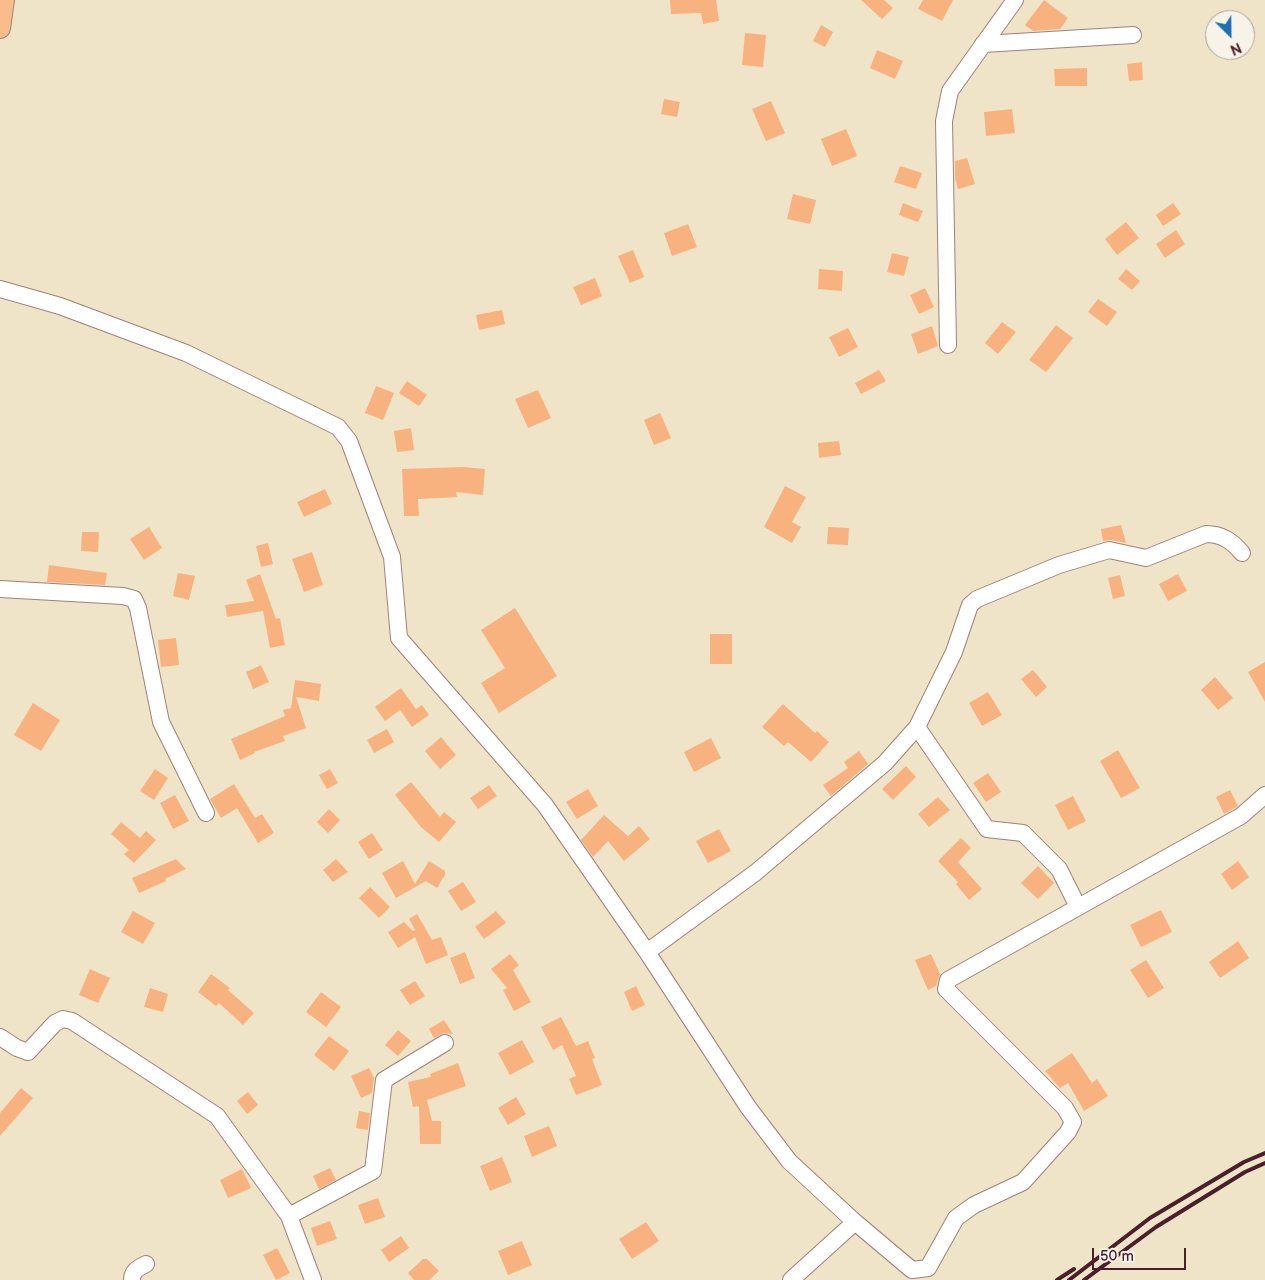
<!DOCTYPE html>
<style>
body{margin:0}
#map{position:relative;width:1265px;height:1280px;overflow:hidden;background:#f0e4c8;font-family:"Balsamiq Sans",sans-serif}
canvas{display:block}
.north{position:absolute;left:1205px;top:10px;width:50px;height:50px;box-sizing:border-box;background:#f7f3e8;border:1px solid #b29e9c;border-radius:50%;rotate:157deg;font-size:14px;font-weight:700;line-height:20px;text-align:center;color:#4a1f2b}
.north::after{content:'';display:block;margin:auto;width:18px;height:22px;background:#1f6fb2;clip-path:polygon(50% 0,100% 100%,50% 72%,0 100%)}
.scale{position:absolute;left:1092px;top:1248px;width:94px;height:22px;box-sizing:border-box;border:2px solid #4a1f2b;border-top:0;padding-left:6px;font-size:15px;line-height:18px;white-space:nowrap;color:#4a1f2b;-webkit-text-stroke:4px #f7f3e8;paint-order:stroke}
</style>
<div id="map">
<canvas width="1265" height="1280"></canvas>
<div class="north">N</div>
<div class="scale">50 m</div>
</div>
<script>
const ctx = document.querySelector('canvas').getContext('2d');
ctx.lineJoin = 'round';
function fill(path, color) {
  ctx.fillStyle = color;
  ctx.fill(path, 'evenodd');
}
function stroke(path, color, width, dash) {
  ctx.strokeStyle = color;
  ctx.lineWidth = width;
  ctx.lineCap = dash ? 'butt' : 'round';
  ctx.setLineDash(dash || []);
  ctx.stroke(path);
}
const building = new Path2D(`
 M670,0H716L719,21L703,24L701,13L671,14Z
 M861,0H884L893,8L882,19Z
 M923,0H953L942,21L918,9Z
 M1044,0L1068,18L1060,29L1033,31L1025,25Z
 M821,25L833,32L825,47L813,41Z
 M745,33L766,35L763,67L742,65Z
 M877,50L903,61L895,79L870,68Z
 M1142,62L1143,80L1129,81L1127,64Z
 M1087,68V86H1055L1054,69Z
 M664,99L680,102L677,117L661,114Z
 M771,101L785,133L766,141L752,109Z
 M1012,109L1015,133L986,136L984,112Z
 M846,129L857,156L832,166L821,139Z
 M967,158L975,184L958,189L955,178V161Z
 M900,166L922,173L916,189L894,182Z
 M793,194L816,200L810,224L787,219Z
 M903,203L923,211L918,222L899,215Z
 M1173,203L1181,214L1163,226L1156,215Z
 M1126,222L1139,238L1117,255L1105,239Z
 M688,224L697,247L672,256L664,233Z
 M1176,230L1185,244L1165,258L1156,244Z
 M633,250L644,277L630,283L618,256Z
 M892,253L909,257L904,276L887,272Z
 M819,269L843,271L842,291L818,289Z
 M1126,269L1140,281L1132,290L1118,279Z
 M595,278L602,296L581,305L573,287Z
 M925,288L934,307L919,314L910,295Z
 M1098,299L1117,312L1107,326L1088,312Z
 M502,310L505,324L479,330L476,315Z
 M1002,322L1016,332L998,354L985,343Z
 M1056,325L1073,338L1046,372L1029,360Z
 M932,326L938,346L918,354L911,334Z
 M848,328L858,347L839,357L829,337Z
 M879,370L886,381L861,394L855,383Z
 M407,381L427,395L419,406L399,393Z
 M376,386L394,393L383,420L365,413Z
 M538,390L551,418L528,428L515,399Z
 M660,413L671,438L654,445L644,420Z
 M411,428L414,450L397,452L394,431Z
 M839,441L841,455L819,458L818,443Z
 M463,467L485,469L483,495L456,492L457,497L418,499L419,516H404L402,469Z
 M785,486L806,497L792,522L801,527L792,543L764,527Z
 M325,489L332,504L304,517L297,502Z
 M1121,525L1126,543L1111,540L1103,541L1101,529Z
 M149,527L162,548L144,560L130,539Z
 M828,527L849,528L848,545L827,544Z
 M82,532H99L98,552L81,551Z
 M268,543L273,564L261,567L256,546Z
 M312,552L323,585L304,592L292,559Z
 M49,565L107,573L105,585L47,582Z
 M178,573L195,576L189,600L173,596Z
 M260,574L276,619L280,618L285,645L270,648L263,611L227,617L225,605L254,601L246,580Z
 M1178,574L1187,591L1168,601L1159,584Z
 M1120,575L1125,596L1113,599L1108,578Z
 M515,608L557,676L499,713L481,683L505,668L481,630Z
 M710,634H732V664H710Z
 M176,638L179,665L161,667L158,640Z
 M1265,662V702L1248,672Z
 M261,665L269,682L253,689L246,672Z
 M1033,670L1047,687L1036,697L1021,679Z
 M1215,677L1233,698L1218,710L1201,690Z
 M295,680L321,684L319,701L296,697L306,728L283,736L285,741L254,752L255,753L240,760L231,739L285,716L283,710L291,708Z
 M401,688L416,709L422,705L429,715L412,727L400,710L385,721L375,707Z
 M988,692L1002,715L982,726L969,703Z
 M33,703L60,720L41,751L14,735Z
 M783,704L815,733L817,731L829,742L811,762L788,742L784,746L762,727Z
 M387,729L394,742L374,753L367,740Z
 M441,737L456,755L440,769L425,751Z
 M711,738L721,758L694,772L684,752Z
 M1118,750L1140,788L1121,798L1100,761Z
 M859,751L868,764L831,796L823,785L848,768L844,762Z
 M906,766L916,777L893,800L882,789Z
 M155,769L168,778L154,800L140,791Z
 M330,769L338,783L327,789L319,775Z
 M988,773L1001,792L986,802L973,783Z
 M411,782L440,817L444,812L456,822L439,842L421,827L395,795Z
 M234,784L255,818L262,814L274,833L258,843L237,808L221,818L210,799Z
 M489,785L497,796L478,809L470,798Z
 M588,789L598,806L577,819L566,802Z
 M1230,790L1238,806L1224,814L1216,797Z
 M175,795L189,821L173,829L160,803Z
 M1073,796L1086,821L1068,830L1055,805Z
 M938,797L950,810L929,827L918,814Z
 M329,809L340,820L328,833L317,822Z
 M604,815L628,836L639,826L650,839L624,861L608,841L593,857L581,840Z
 M121,822L140,838L146,831L156,840L134,863L124,854L129,850L111,834Z
 M719,829L731,851L708,863L696,841Z
 M372,833L383,850L369,859L358,842Z
 M961,838L971,848L958,862L982,889L969,900L956,884L958,882L938,861Z
 M176,859L186,869L165,879L166,881L139,893L132,878Z
 M336,859L348,872L333,882L323,870Z
 M403,861L415,884L429,861L445,871V875L437,888L426,881L396,898L382,873Z
 M1238,861L1249,877L1232,890L1221,874Z
 M1038,866L1054,883L1038,899L1021,883Z
 M463,882L476,902L461,911L448,891Z
 M370,887L390,907L379,918L359,898Z
 M1161,910L1172,932L1141,947L1130,925Z
 M133,911L155,923L143,944L121,932Z
 M496,911L506,923L484,939L475,927Z
 M417,914L432,940L441,937L448,955L426,964L415,937L398,948L388,932L404,922L413,931L415,930L409,919Z
 M1238,941L1249,958L1220,978L1209,962Z
 M465,952L475,978L460,984L450,958Z
 M510,954L519,965L513,970L531,1002L514,1011L503,990L507,988L491,969Z
 M931,954L940,974L936,986L928,990L915,960Z
 M1146,960L1164,988L1148,998L1130,970Z
 M90,969L110,978L98,1003L79,995Z
 M211,974L230,988L228,990L254,1013L243,1025L219,1003L216,1006L198,992Z
 M415,981L425,996L410,1005L400,990Z
 M636,986L645,1005L632,1011L624,992Z
 M150,988L168,994L163,1012L144,1007Z
 M321,992L341,1007L326,1027L306,1012Z
 M561,1017L576,1046L588,1041L595,1058L592,1059L602,1085L576,1095L569,1079L576,1076L562,1045L553,1050L541,1027Z
 M444,1020L453,1034L444,1033L434,1038L429,1029Z
 M398,1030L411,1041L398,1056L385,1045Z
 M329,1036L349,1051L334,1071L314,1055Z
 M522,1040L534,1062L510,1075L498,1053Z
 M1072,1053L1092,1083L1097,1079L1108,1096L1084,1111L1068,1083L1060,1088L1045,1071Z
 M458,1063L466,1086L427,1100L432,1121H441V1144H420L419,1106L413,1107L408,1082L431,1077L430,1074Z
 M369,1068L374,1078L372,1093L361,1098L351,1076Z
 M21,1088L33,1098L0,1136V1113Z
 M248,1092L258,1105L247,1114L237,1101Z
 M516,1097L526,1114L508,1125L498,1108Z
 M359,1111L370,1113L368,1130L356,1128Z
 M549,1126L557,1146L532,1157L524,1136Z
 M502,1157L512,1182L490,1191L480,1166Z
 M330,1168L336,1180L319,1189L313,1176Z
 M242,1169L251,1188L228,1198L220,1180Z
 M378,1198L385,1217L365,1224L358,1205Z
 M330,1221L337,1239L317,1246L311,1228Z
 M646,1222L659,1241L632,1259L619,1239Z
 M401,1236L409,1248L389,1262L381,1250Z
 M522,1241L532,1265L508,1275L498,1251Z
 M277,1248L290,1273L276,1280L263,1255Z
 M423,1259H427L439,1271L429,1280H414L408,1273Z`);
const minor = new Path2D(`
 M983,44L1133,35
 M0,289L60,306L186,353L338,427L349,441L392,557L399,638L545,805L647,952L748,1107L789,1161L855,1222L791,1280
 M948,345L944,121L950,91L1015,0
 M0,589L123,596L134,599L138,608L161,722L206,813
 M917,727L987,829L1023,833L1059,869L1078,907
 M647,952L755,873L885,763L917,727L954,652L970,605L977,599L1059,565L1109,550L1146,558L1206,534C1222,534 1232,541 1242,553
 M0,1037L17,1048L28,1052L55,1023L63,1019L72,1021L217,1116L289,1216L313,1280
 M289,1216L373,1171L384,1080L445,1043
 M855,1222L912,1270L928,1268L956,1218L974,1205L1023,1182L1068,1132L1073,1122L1065,1108L946,989L948,980L1241,816L1265,795
 M132,1280C132,1271 138,1268 146,1264`);
const major = new Path2D(`
 M0,28L4,0`);
const rail = new Path2D(`
 M1057,1280L1074,1269
 M1069,1280L1150,1218L1244,1162L1265,1153
 M1084,1280L1156,1227L1245,1172L1265,1163`);
fill(building, '#f8b280');
stroke(minor, '#9d827a', 18);
stroke(major, '#9d827a', 22);
stroke(minor, '#fff', 16);
stroke(major, '#fabc8b', 20);
stroke(rail, '#4a1f2b', 4);
</script>
